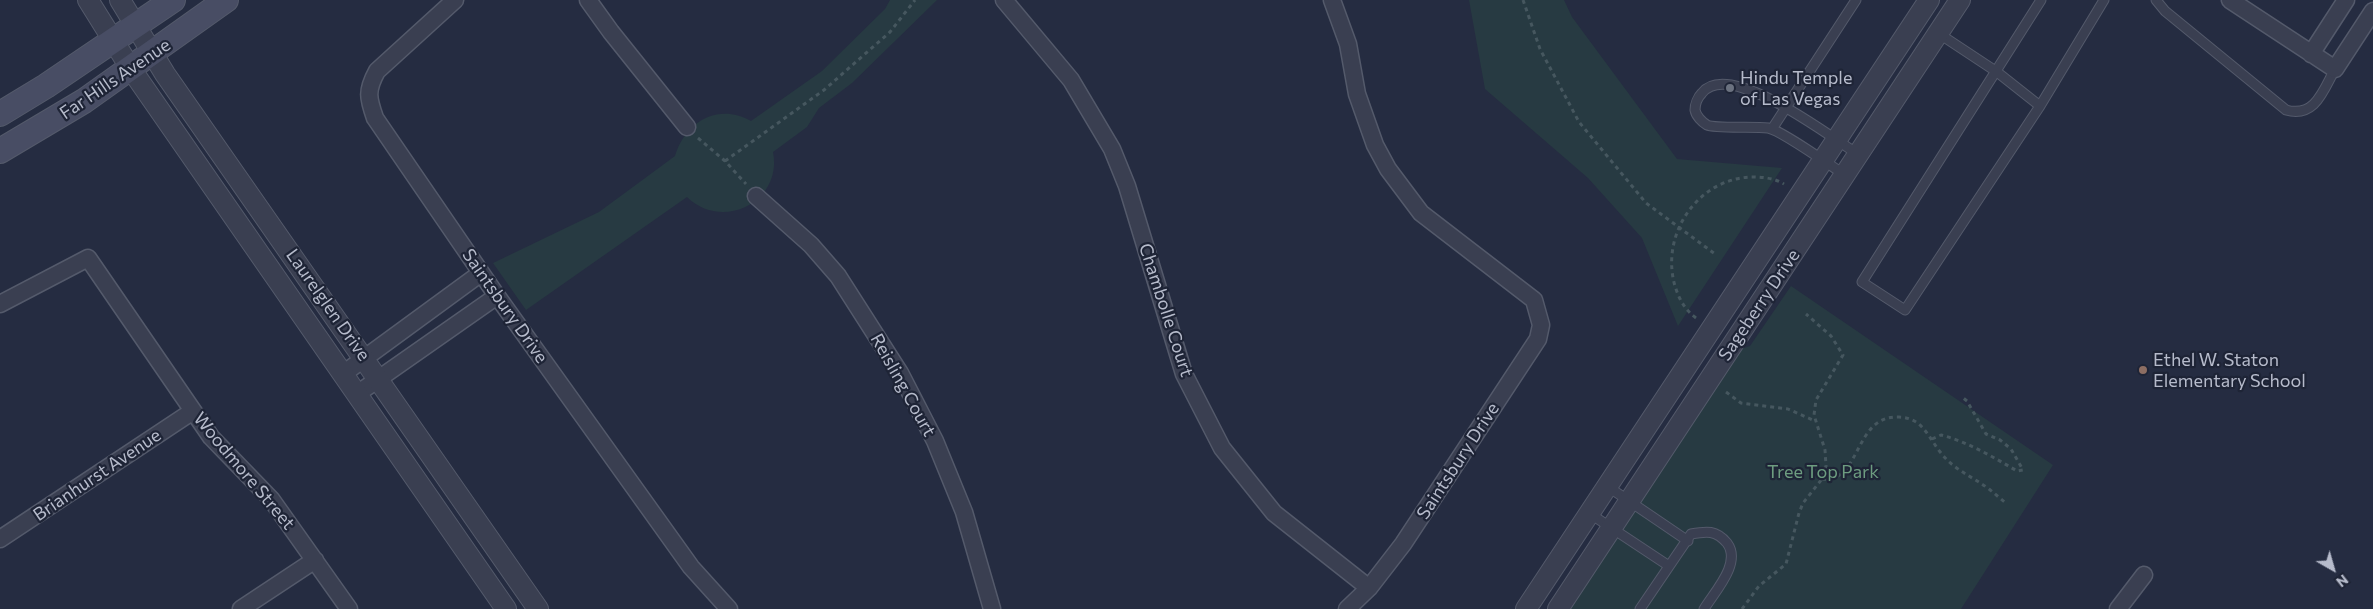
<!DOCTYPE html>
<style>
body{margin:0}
#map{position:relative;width:2373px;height:609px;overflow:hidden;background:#252c41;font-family:Commissioner,sans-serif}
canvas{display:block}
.north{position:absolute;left:2308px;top:544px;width:50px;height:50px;-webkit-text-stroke:4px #1e2436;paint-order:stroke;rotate:142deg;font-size:14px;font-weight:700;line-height:20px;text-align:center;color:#b6bbcb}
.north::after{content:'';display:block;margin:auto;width:18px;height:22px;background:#b6bbcb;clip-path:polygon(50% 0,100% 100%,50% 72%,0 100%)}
</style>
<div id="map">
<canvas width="2373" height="609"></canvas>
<div class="north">N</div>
</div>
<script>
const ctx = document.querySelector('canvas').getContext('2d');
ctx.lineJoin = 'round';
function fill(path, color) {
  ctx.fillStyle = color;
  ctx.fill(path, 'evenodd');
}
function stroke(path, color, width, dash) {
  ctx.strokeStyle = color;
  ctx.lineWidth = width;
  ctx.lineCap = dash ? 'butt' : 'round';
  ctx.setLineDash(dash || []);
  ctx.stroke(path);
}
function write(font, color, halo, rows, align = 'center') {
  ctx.font = font + ' Commissioner,sans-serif';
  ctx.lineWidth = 4.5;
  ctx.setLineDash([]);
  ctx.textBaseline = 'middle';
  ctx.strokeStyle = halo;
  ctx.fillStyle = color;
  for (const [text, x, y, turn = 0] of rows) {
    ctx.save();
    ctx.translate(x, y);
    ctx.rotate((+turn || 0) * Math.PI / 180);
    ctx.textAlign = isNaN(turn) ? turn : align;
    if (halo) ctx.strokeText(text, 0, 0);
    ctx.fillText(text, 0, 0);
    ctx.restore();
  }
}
const green = new Path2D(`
 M890,0H937L852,83L819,108L807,127L773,152C783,201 723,232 687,197L526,310L493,263L599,212L675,156C685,122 718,102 751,121L822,71L885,9Z
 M1469,0H1564L1572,17L1677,159L1782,168L1678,326L1642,238L1588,178L1485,89Z
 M1791,286L2053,465L1961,609H1565L1738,350L1750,346Z`);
const path = new Path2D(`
 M1523,0L1540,49L1579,122L1646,203L1715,254
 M698,138L725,161L746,184
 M725,161L824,90L890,32L915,0
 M1696,318C1685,310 1679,299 1675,286C1660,235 1697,179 1751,177C1763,177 1774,178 1784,184
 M1726,392L1741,403L1788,409L1815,421
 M1932,439L1941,435C1968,442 1993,457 2017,471L2023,470L2011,449L2000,440L1986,434L1967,401L1962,397
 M1822,479C1862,483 1853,415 1899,417C1923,418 1928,437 1941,453C1955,471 1972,476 1989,489C1995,494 2001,499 2007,504
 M1742,609L1759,586L1786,564L1799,513L1803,503L1822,479L1826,466L1825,450L1814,415L1816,400L1843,355L1831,336L1806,314`);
const service = new Path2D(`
 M2041,0L1862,282L1905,310L2040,106L2104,0
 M2156,0L2165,11L2286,110C2315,118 2323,91 2335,69
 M1938,33L1997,72L2040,106
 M1772,129L1856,0
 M1845,175C1831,166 1781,130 1768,128C1754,126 1716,129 1707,125C1702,122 1696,116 1695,110C1695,104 1698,97 1702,93C1729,58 1832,138 1859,155
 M1607,486L1688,541
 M1589,513L1669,566
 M1640,609L1691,534C1707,531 1716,530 1727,543C1742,563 1715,591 1704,609`);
const minor = new Path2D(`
 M455,0L377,71C366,91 368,98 375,118L497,296L691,567L729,609
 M588,0L611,32L687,127
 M1004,0L1071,80L1112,149L1127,186L1184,374L1222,448L1274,513L1369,588
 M1332,0L1348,44L1357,94L1375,145L1388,169L1421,213L1534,300L1541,325L1538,339L1403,544L1369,588L1347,609
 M2230,0L2335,69L2373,11
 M2311,54L2346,0
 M756,196L811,245L838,276L900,373L935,441L964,512L992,609
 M0,304L88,258L211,437L271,499L349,609
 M343,374L481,273
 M357,394L497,296
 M0,539L193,411
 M241,609L315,560
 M2118,609L2144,575`);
const tertiary = new Path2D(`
 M88,0L131,69L506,609
 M120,0L165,74L538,609
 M1526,609L1929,0
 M1558,609L1960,0`);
const secondary = new Path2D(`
 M0,114L46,86L173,0
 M0,151L84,101L226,0`);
const markers = [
 [1730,88,5,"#6b7280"],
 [2143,370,5,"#8d6e63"]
];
const poiNames = [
 ["Hindu Temple",1740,78],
 ["of Las Vegas",1740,99],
 ["Ethel W. Staton",2153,360],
 ["Elementary School",2153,381]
];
const streetNames = [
 ["Far Hills Avenue",115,79,-34],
 ["Laurelglen Drive",328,305,55],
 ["Sageberry Drive",1759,305,-56],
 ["Saintsbury Drive",505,306,55],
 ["Chambolle Court",1166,310,72],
 ["Reisling Court",903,385,61],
 ["Saintsbury Drive",1458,461,-57],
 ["Woodmore Street",244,471,50],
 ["Brianhurst Avenue",97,475,-34]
];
const parkNames = [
 ["Tree Top Park",1823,472]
];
fill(green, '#273a42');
stroke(service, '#545a6b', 11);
stroke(minor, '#545a6b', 19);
stroke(tertiary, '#545a6b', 22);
stroke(secondary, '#545a6b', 26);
stroke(path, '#46575f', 3, [4, 4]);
stroke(service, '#3a3f51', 9);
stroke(minor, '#3a3f51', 16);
stroke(tertiary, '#3a3f51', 20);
stroke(secondary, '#484d64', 24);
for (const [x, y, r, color] of markers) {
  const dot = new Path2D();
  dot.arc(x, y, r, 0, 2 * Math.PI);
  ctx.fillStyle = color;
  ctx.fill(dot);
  stroke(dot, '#1e2436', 2);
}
write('18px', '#b6bbcb', '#1e2436', poiNames, 'left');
write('18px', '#b6bbcb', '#1e2436', streetNames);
write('18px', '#6d9c80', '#1e2436', parkNames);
</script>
